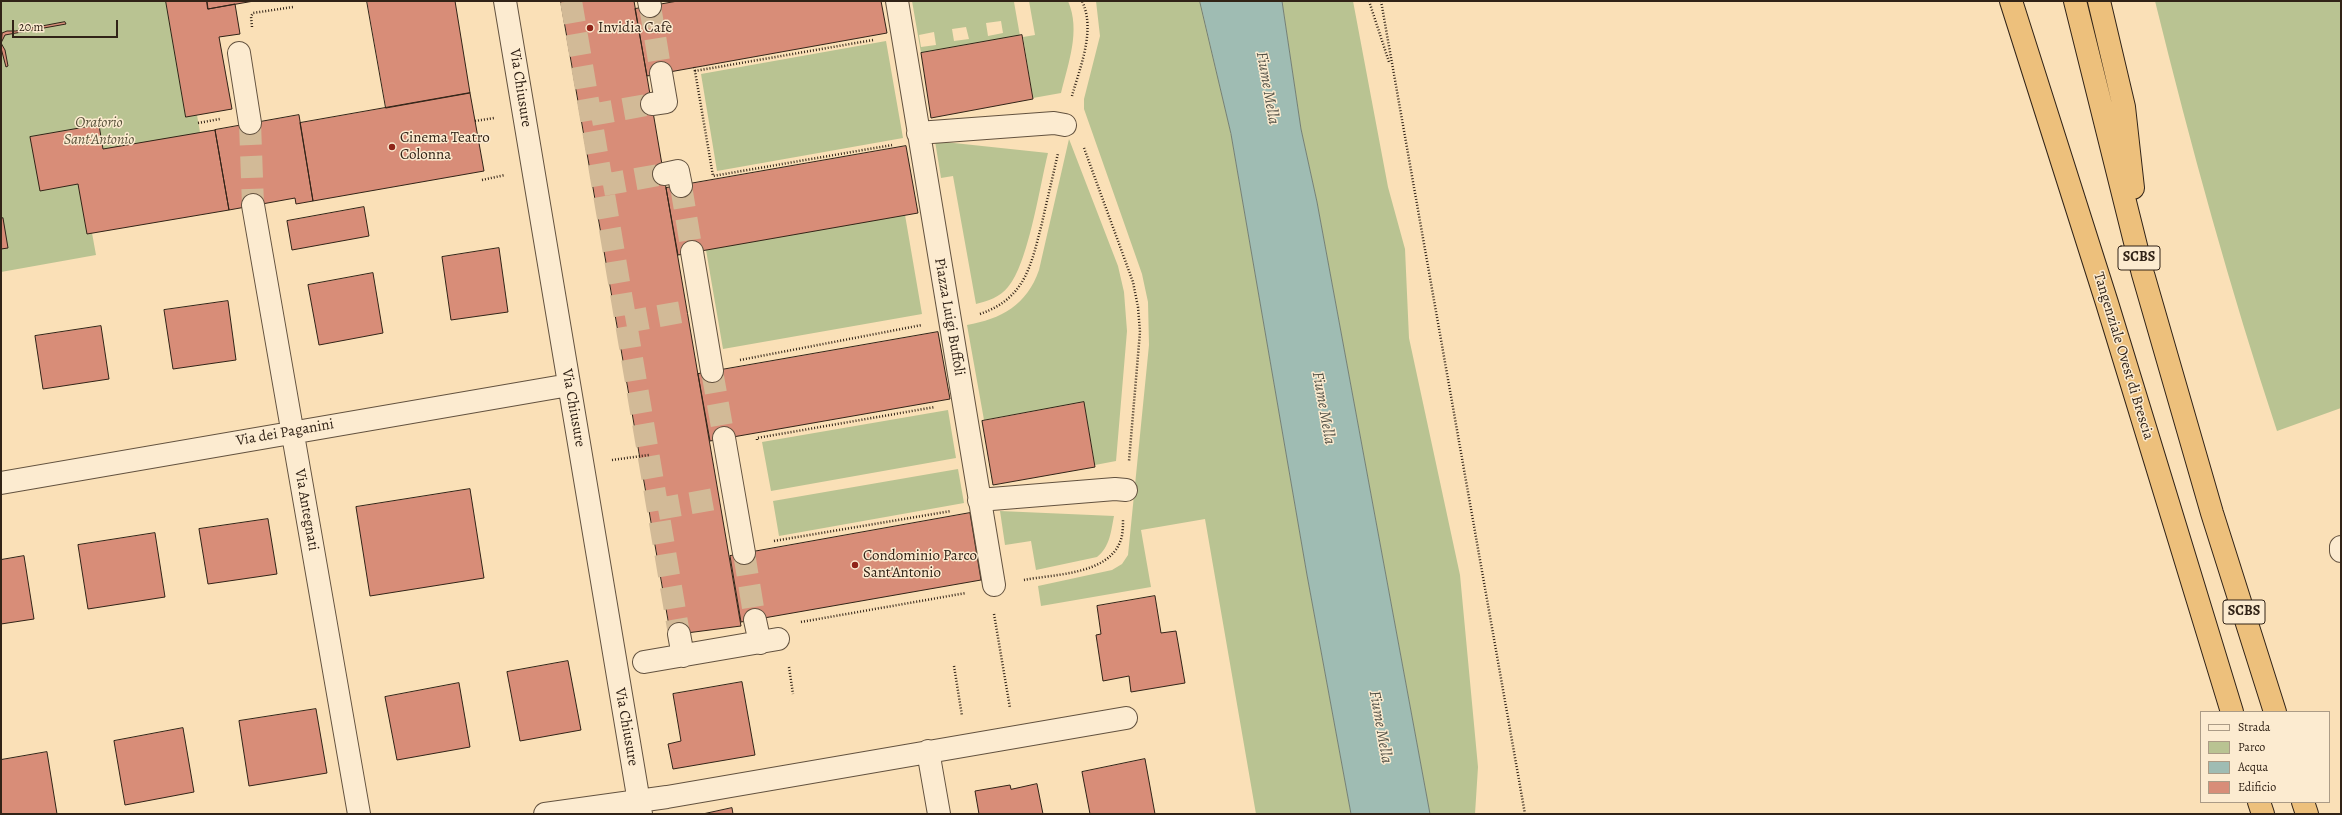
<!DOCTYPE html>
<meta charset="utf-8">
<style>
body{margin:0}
#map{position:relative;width:2342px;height:815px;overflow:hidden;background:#fae0b7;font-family:Alegreya,serif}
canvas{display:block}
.frame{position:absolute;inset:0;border:2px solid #312317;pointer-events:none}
.legend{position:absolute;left:2200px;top:711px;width:130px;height:92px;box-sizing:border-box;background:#fcebd0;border:1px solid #ab9b86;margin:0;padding:5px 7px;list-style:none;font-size:12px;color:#312317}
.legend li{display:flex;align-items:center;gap:8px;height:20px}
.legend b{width:20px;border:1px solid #ab9b86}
.scale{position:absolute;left:12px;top:20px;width:106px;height:18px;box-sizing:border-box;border:2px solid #312317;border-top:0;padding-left:5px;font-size:12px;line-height:14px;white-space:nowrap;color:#312317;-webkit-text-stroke:3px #fcebd0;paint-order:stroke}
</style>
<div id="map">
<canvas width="2342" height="815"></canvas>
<div class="frame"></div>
<ul class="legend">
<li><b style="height:5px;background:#fcebd0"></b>Strada</li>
<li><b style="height:11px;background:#b9c392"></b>Parco</li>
<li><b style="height:11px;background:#9fbcb3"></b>Acqua</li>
<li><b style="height:11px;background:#d88d78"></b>Edificio</li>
</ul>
<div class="scale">20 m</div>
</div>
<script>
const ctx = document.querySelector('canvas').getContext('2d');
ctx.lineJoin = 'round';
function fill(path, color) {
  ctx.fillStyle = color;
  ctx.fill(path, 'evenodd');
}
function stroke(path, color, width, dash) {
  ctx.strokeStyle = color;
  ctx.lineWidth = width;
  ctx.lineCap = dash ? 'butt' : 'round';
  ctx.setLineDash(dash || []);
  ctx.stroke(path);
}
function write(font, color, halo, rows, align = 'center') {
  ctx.font = font + ' Alegreya,serif';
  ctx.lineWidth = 3;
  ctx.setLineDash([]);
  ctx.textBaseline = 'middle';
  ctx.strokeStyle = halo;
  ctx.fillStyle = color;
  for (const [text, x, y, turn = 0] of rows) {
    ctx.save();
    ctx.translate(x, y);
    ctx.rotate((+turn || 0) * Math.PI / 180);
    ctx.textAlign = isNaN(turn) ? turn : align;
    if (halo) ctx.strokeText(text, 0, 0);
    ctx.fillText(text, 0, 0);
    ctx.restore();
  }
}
const green = new Path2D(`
 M1,1H207L235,4L240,34L219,37L232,109L197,115L200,132L215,130L229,209L92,233L96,255L1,272Z
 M912,1H1020L1014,2L1020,36L921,53ZM1001,21L1003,33L988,36L986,23ZM966,27L969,39L954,41L952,29ZM934,32L936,45L921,47L919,35Z
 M1029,1H1068C1081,31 1068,63 1061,93L1033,98L1023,37L1035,35Z
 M1096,1H1200L1231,134L1307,575L1351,814H1256L1205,519L1141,530L1151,587L1041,606L1038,586L1112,570L1122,564L1128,555L1149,345L1148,302L1142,274L1084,109V99L1100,36Z
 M1282,1H1353L1388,187L1405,249L1409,338L1460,575L1478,767L1475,814H1430L1317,202L1301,129Z
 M2155,1H2341V408L2277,431C2230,289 2191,147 2155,1Z
 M886,41L903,138L717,171L701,74Z
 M1069,139L1118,266L1124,292L1127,331L1116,461L1095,465L1084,402L984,420L967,325C1001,319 1027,305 1039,270Z
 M935,141L1048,153C1040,185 1028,265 1008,287C1000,297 988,301 976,304L953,176L941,178Z
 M905,215L922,314L723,349L706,250Z
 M948,410L956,458L771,491L762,442Z
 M958,469L964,503L779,536L773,501Z
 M1000,511L1114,516C1111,531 1110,547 1097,557L1036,570L1031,541L1005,545Z`);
const water = new Path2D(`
 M1200,1H1282L1301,129L1317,202L1430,814H1351L1307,575L1231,134Z`);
const building = new Path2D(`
 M166,1H207L208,9L235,4L240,34L219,37L232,109L186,117Z
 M207,1H254L208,9Z
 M367,1H455L470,93L386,108Z
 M561,1H634L741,626L671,635Z
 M678,1H881L887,33L647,76L635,9Z
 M65,22L66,24L5,35L1,43L5,50L8,66L6,67L1,48L2,33L7,31H15Z
 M1022,35L1033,99L931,118L921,53Z
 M470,93L484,171L313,201L300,123Z
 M299,115L313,201L296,204L295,198L229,210L215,130Z
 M99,125L103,149L215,130L229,210L87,234L78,184L40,191L30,137Z
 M906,146L918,213L678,255L666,188Z
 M364,207L369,236L292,250L287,221Z
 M3,218L8,248L1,249V219Z
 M499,248L508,312L451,320L442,257Z
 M373,273L383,333L319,345L308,285Z
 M228,301L236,360L173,369L164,310Z
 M101,326L109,379L43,389L35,336Z
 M938,332L950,399L710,441L698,374Z
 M1084,402L1095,467L993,485L982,421Z
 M470,489L484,578L370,596L356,507Z
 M970,513L981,580L741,622L730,556Z
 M268,519L277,574L208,584L199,529Z
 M155,533L165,597L88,609L78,545Z
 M24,556L34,619L1,624V560Z
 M1155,596L1161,633L1176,631L1185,683L1131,692L1129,676L1103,681L1096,635L1101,634L1097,606Z
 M568,661L581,730L520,741L507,672Z
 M742,682L755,755L673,769L668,744L681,741L673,694Z
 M459,683L470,747L397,760L385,697Z
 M316,709L327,773L249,786L239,721Z
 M183,728L194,792L125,805L114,741Z
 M47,752L57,814H1V760Z
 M1145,759L1155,814H1090L1082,772Z
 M1037,784L1043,814H979L975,791L1010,785L1011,789Z
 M732,808L733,814H703Z`);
const streetTunnel = new Path2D(`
 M571,1L679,634
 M650,6L661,73
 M591,115L652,104
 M250,123L253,205
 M603,185L664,174
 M681,186L692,252
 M626,322L687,311
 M712,371L724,438
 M658,509L720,498
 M744,553L755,620`);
const path = new Path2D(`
 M1369,1L1389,62
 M1381,1L1525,814
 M252,27L251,16L253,13L293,7
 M873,40L695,71L713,176L892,145
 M694,67L695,71
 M1072,96C1080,67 1096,30 1082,1
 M475,121L494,118
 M198,123L220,119
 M1084,148L1133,282L1138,307L1140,332L1129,461
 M482,180L505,175
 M980,314C1026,298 1031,265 1042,223C1047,200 1053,176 1058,153
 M740,360L922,325
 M757,440V438L935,407
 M612,460L649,455
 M774,541L951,511
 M1024,580C1054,574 1107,575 1120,542C1123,535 1123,527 1123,520
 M994,614L1010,708
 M801,622L966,593
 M954,666L962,716
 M789,667L793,694`);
const street = new Path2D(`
 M505,1L641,814
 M649,1L650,6
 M897,1L994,585
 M239,53L250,123
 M652,104L666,102L661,73
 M918,133L1054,123L1065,125
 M664,174L678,171L681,186
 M253,205L359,814
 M692,252L712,371
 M724,438L744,553
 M1,483L569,385
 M979,500L1115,489L1126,490
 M2341,547V551
 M755,620L760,643
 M679,634L683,656
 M644,662L778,639
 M928,751L939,814
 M545,814L667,797L1126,718`);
const highway = new Path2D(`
 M2011,1L2107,303L2232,712
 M2075,1L2143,274L2212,513L2275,712
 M2099,1L2124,107L2133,188
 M2259,802L2263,814
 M2303,802L2307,814`);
const markers = [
 [590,28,4,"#8f2418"],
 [392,147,4,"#8f2418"],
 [855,565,4,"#8f2418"]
];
const shields = [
 [2139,258,42],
 [2244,612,42]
];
const shieldNames = [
 ["SCBS",2139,258],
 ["SCBS",2244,612]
];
const poiNames = [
 ["Invidia Cafè",598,28],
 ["Cinema Teatro",400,138],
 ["Colonna",400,155],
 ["Condominio Parco",863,556],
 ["Sant'Antonio",863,573]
];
const streetNames = [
 ["Via Chiusure",520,88,81],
 ["Piazza Luigi Buffoli",949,317,80],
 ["Tangenziale Ovest di Brescia",2123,356,73],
 ["Via Chiusure",573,408,80],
 ["Via dei Paganini",285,433,-10],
 ["Via Antegnati",306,510,80],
 ["Via Chiusure",626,727,80]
];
const parkNames = [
 ["Oratorio",99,123],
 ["Sant'Antonio",99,140]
];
const waterNames = [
 ["Fiume Mella",1267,88,80],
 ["Fiume Mella",1323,408,80],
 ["Fiume Mella",1380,727,80]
];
fill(green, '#b9c392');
fill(water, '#9fbcb3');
stroke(water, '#737f75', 1);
fill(building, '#d88d78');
stroke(building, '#312317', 1);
stroke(streetTunnel, '#d2ba97', 22, [22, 11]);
stroke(street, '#63523f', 24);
stroke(highway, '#312317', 24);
stroke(path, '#312317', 2.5, [1, 2]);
stroke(street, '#fcebd0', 22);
stroke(highway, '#edc07c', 22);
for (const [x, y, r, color] of markers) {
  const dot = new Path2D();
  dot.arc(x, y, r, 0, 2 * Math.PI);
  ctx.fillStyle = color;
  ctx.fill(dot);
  stroke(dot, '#fcebd0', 1.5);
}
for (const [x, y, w] of shields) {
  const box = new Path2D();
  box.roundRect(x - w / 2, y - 12, w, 24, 3);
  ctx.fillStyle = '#fcebd0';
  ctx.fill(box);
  stroke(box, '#312317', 1);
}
write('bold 14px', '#312317', null, shieldNames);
write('15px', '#312317', '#fcebd0', poiNames, 'left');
write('15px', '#312317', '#fcebd0', streetNames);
write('italic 15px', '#5a533c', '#fcebd0', parkNames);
write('italic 16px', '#525146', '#fcebd0', waterNames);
</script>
